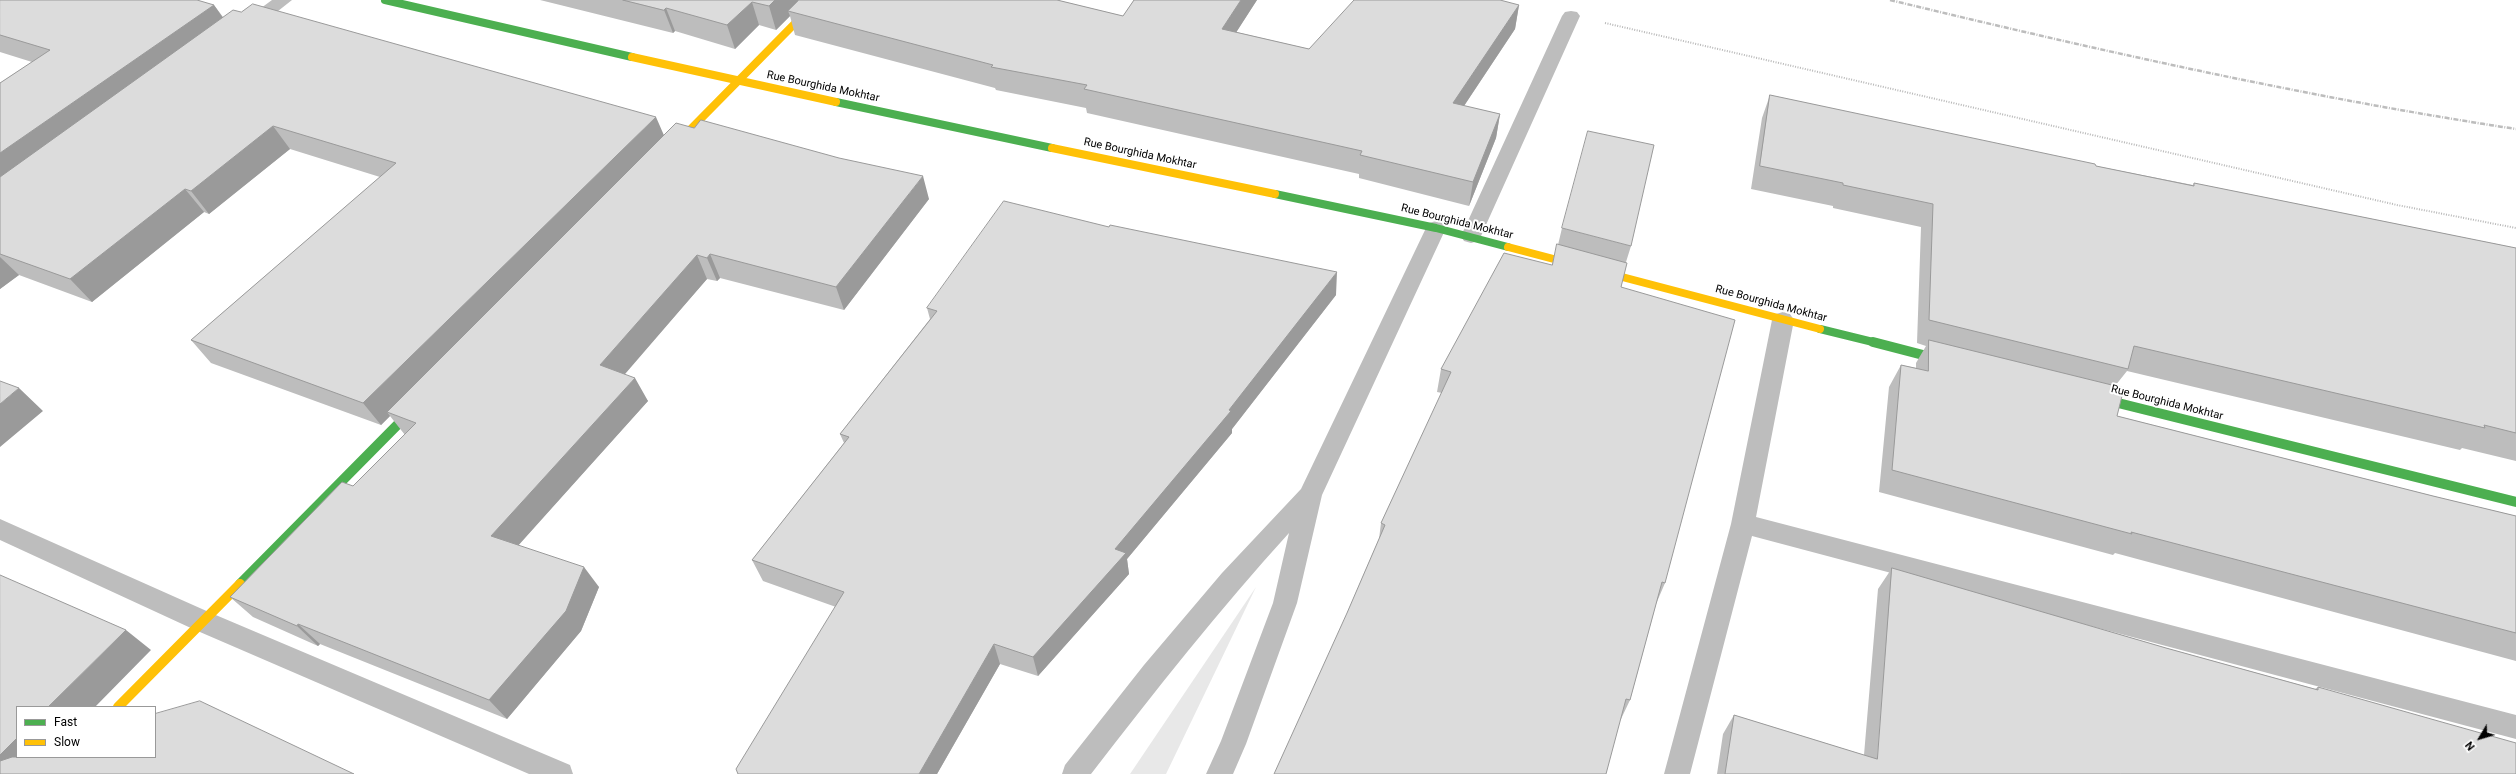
<!DOCTYPE html>
<style>
body{margin:0}
#map{position:relative;width:2516px;height:774px;overflow:hidden;background:#fff;font-family:Roboto,sans-serif}
canvas{display:block}
.legend{position:absolute;left:16px;top:706px;width:140px;height:52px;box-sizing:border-box;background:#fff;border:1px solid #999;margin:0;padding:5px 7px;list-style:none;font-size:12px;color:#000}
.legend li{display:flex;align-items:center;gap:8px;height:20px}
.legend b{width:20px;border:1px solid #999}
.north{position:absolute;left:2460px;top:718px;width:40px;height:40px;-webkit-text-stroke:3px #fff;paint-order:stroke;rotate:232deg;font-size:11px;font-weight:700;line-height:16px;text-align:center;color:#000}
.north::after{content:'';display:block;margin:auto;width:14px;height:18px;background:#000;clip-path:polygon(50% 0,100% 100%,50% 72%,0 100%)}
</style>
<div id="map">
<canvas width="2516" height="774"></canvas>
<ul class="legend">
<li><b style="height:5px;background:#4caf50"></b>Fast</li>
<li><b style="height:5px;background:#ffc107"></b>Slow</li>
</ul>
<div class="north">N</div>
</div>
<script>
const ctx = document.querySelector('canvas').getContext('2d');
ctx.lineJoin = 'round';
function fill(path, color) {
  ctx.fillStyle = color;
  ctx.fill(path, 'evenodd');
}
function stroke(path, color, width, dash) {
  ctx.strokeStyle = color;
  ctx.lineWidth = width;
  ctx.lineCap = dash ? 'butt' : 'round';
  ctx.setLineDash(dash || []);
  ctx.stroke(path);
}
function write(font, color, halo, rows, align = 'center') {
  ctx.font = font + ' Roboto,sans-serif';
  ctx.lineWidth = 4;
  ctx.setLineDash([]);
  ctx.textBaseline = 'middle';
  ctx.strokeStyle = halo;
  ctx.fillStyle = color;
  for (const [text, x, y, turn = 0] of rows) {
    ctx.save();
    ctx.translate(x, y);
    ctx.rotate((+turn || 0) * Math.PI / 180);
    ctx.textAlign = isNaN(turn) ? turn : align;
    if (halo) ctx.strokeText(text, 0, 0);
    ctx.fillText(text, 0, 0);
    ctx.restore();
  }
}
const green = new Path2D(`
 M1256,587L1166,774H1130Z`);
const path = new Path2D(`
 M1605,23L2397,205L2516,228`);
const street = new Path2D(`
 M272,0H292L254,30H242L239,26L242,22Z
 M1571,11L1577,12L1580,16L1481,236L1478,241L1471,243L1464,241L1461,236L1562,16L1565,12Z
 M1436,221L1443,223L1446,228L1322,495L1297,603L1246,744L1233,774H1206L1221,741L1273,603L1289,533C1219,610 1155,691 1091,774H1062L1065,765L1144,665L1222,573L1301,489L1426,228L1429,223Z
 M1783,312L1790,314L1794,320L1756,517L2516,715V739L1752,536L1690,774H1664L1731,524L1772,320L1776,314Z
 M0,519L211,613L570,765L573,774H529L193,629L0,540Z`);
const fastFar1 = new Path2D(`
 M385,0L632,57
 M836,102L1052,148
 M1275,194L1436,228L1508,247
 M1820,329L1877,343`);
const fast = new Path2D(`
 M1873,342L1950,362
 M2090,396L2516,502
 M240,584L418,404`);
const slowFar1 = new Path2D(`
 M632,57L836,102
 M672,148L818,0
 M1052,148L1275,194
 M1508,247L1820,329`);
const slow = new Path2D(`
 M118,707L240,584`);
const rail = new Path2D(`
 M1890,0C2097,50 2305,97 2516,129`);
const wall = new Path2D(`
 M0,0L214,5L223,17L664,135L929,199L844,310L720,278L717,281L707,279L624,374L648,401L518,545L599,587L581,631L507,719L320,644L318,646L253,617L230,597L353,486L405,435L390,416L381,425L211,363L191,340L380,177L290,149L209,214L204,212L92,302L19,275L0,289V83L32,62L0,52Z
 M540,0H1057L1123,16L1134,0H1257L1236,32L1309,49L1519,5L1515,29L1464,106L1500,114L1496,138L1469,206L1359,178V174L1087,113L1086,108L996,90L995,88L795,35L790,16L776,30L759,25L735,49L675,31L673,33Z
 M1770,95L2096,166L2193,185L2194,183L2516,248V461L2462,448L2460,450L2127,371L2115,386L2117,416L2433,496L2516,516V661L2115,553L2113,555L1879,492L1889,387L1901,365L1916,368V363L1926,346L1917,343L1921,227L1833,208V206L1751,189L1762,118Z
 M1562,228L1631,246L1626,262L1621,287L1665,583L1656,604L1630,700L1621,719L1347,613L1379,539L1381,523L1442,393L1437,392L1441,369L1552,265L1558,245Z
 M1336,295L1232,429V433L1127,559L1129,574L1038,676L1000,664L937,774H738L836,607L763,581L752,560L844,443L840,434L930,319L927,308Z
 M1892,568L2166,648L2315,689L2318,687L2516,774H1717L1723,734L1734,715L1864,755L1878,589Z`);
const shadedWall = new Path2D(`
 M775,0H806L788,11L790,16L776,30L769,6Z
 M1241,0H1257L1223,53L1222,29Z
 M752,2L759,25L735,49L727,25Z
 M214,5L230,28L0,192V153Z
 M1519,5L1515,29L1450,127L1453,103Z
 M666,8L675,31L673,33L664,10Z
 M1500,114L1496,138L1469,206L1473,182Z
 M656,117L666,140L387,412L390,416L381,425L363,403Z
 M273,126L290,149L209,214L191,191Z
 M923,176L929,199L844,310L836,287Z
 M185,189L204,212L92,302L70,279Z
 M710,254L720,278L717,281L707,258Z
 M697,255L707,279L613,388L600,365Z
 M0,257L19,275L0,289Z
 M1337,272L1336,295L1232,429V433L1127,559L1129,574L1038,676L1033,657L1115,549Z
 M635,378L648,401L508,557L491,536Z
 M19,388L43,411L0,447V404Z
 M584,567L599,587L581,631L507,719L489,700Z
 M298,624L320,644L318,646L297,626Z
 M126,630L151,650L95,707H48Z
 M994,644L1000,664L937,774H919Z
 M17,738V757L0,768V755Z`);
const building = new Path2D(`
 M0,0H197L214,5L0,153V83L50,50L0,35Z
 M623,0H775L769,6L752,2L727,25L666,8L664,10Z
 M799,0H1057L1123,16L1134,0H1241L1222,29L1309,49L1354,0H1500L1519,5L1453,103L1500,114L1473,182L1360,155L1362,151L1084,89L1087,85L991,67L993,65L788,11Z
 M253,4L656,117L363,403L191,340L396,163L273,126L191,191L185,189L70,279L0,254V177L233,10L241,12Z
 M1770,95L2095,164L2096,166L2194,186V183L2516,248V433L2484,425L2485,428L2134,346L2128,369L1929,320L1933,204L1843,185V183L1760,166Z
 M701,120L839,158L923,176L836,287L710,254L707,258L697,255L600,365L635,378L491,536L584,567L566,611L489,700L298,624L297,626L230,597L342,482L353,486L416,423L387,412L676,123L694,128Z
 M1588,131L1654,145L1631,246L1562,228Z
 M1004,201L1109,227L1110,225L1337,272L1229,410L1231,411L1115,549L1126,553L1033,657L994,644L919,774H738L736,769L844,592L752,560L849,437L840,434L937,311L927,308Z
 M1557,244L1627,263L1621,287L1735,320L1665,583L1662,582L1630,700L1626,699L1606,774H1274L1347,613L1385,525L1381,523L1451,372L1441,369L1504,253L1552,265Z
 M1929,340L2124,388L2117,416L2433,496L2516,516V633L2131,532L2132,534L1892,470L1901,365L1928,371Z
 M0,381L19,388L0,404Z
 M1892,568L2166,648L2318,690V687L2516,743V774H1725L1734,715L1877,759Z
 M0,575L126,630L48,707H17V738L0,755Z
 M200,701L354,774H0V761L12,757H155V714Z`);
const streetNames = [
 ["Rue Bourghida Mokhtar",823,87,12],
 ["Rue Bourghida Mokhtar",1140,154,12],
 ["Rue Bourghida Mokhtar",1457,222,14],
 ["Rue Bourghida Mokhtar",1771,304,15],
 ["Rue Bourghida Mokhtar",2167,403,14]
];
fill(green, '#e8e8e8');
stroke(path, '#b8b8b8', 2, [1, 1.5]);
fill(street, '#bdbdbd');
stroke(fastFar1, '#4caf50', 8);
stroke(fast, '#4caf50', 10);
stroke(slowFar1, '#ffc107', 8);
stroke(slow, '#ffc107', 10);
stroke(rail, '#bdbdbd', 2.5, [5, 1.5, 1, 1.5]);
fill(wall, '#bdbdbd');
fill(shadedWall, '#9a9a9a');
fill(building, '#dcdcdc');
stroke(building, '#9a9a9a', 1);
write('11px', '#000', '#fff', streetNames);
</script>
